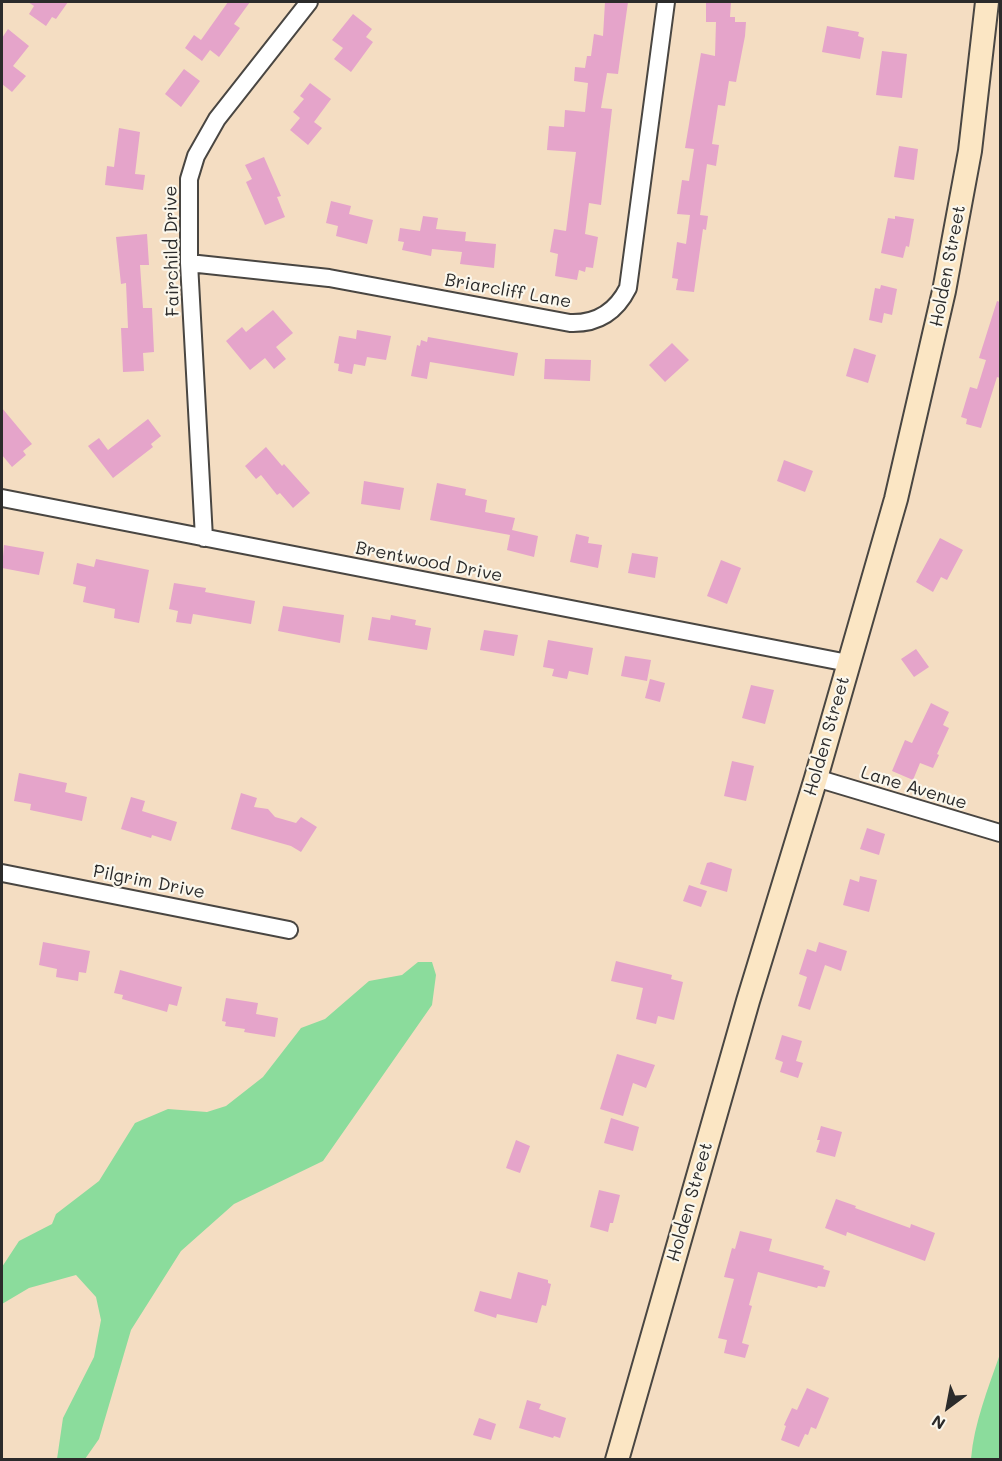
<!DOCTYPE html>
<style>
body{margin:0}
#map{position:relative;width:1002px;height:1461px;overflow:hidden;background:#f4ddc2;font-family:Mali,sans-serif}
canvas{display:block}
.frame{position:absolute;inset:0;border:3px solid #2b2b2b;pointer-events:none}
.north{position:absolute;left:918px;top:1377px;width:60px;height:60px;-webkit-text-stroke:4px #fbf7ec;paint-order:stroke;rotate:212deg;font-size:16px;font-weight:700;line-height:24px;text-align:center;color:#2b2b2b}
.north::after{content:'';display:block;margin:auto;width:21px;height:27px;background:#2b2b2b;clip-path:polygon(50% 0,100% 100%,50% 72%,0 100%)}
</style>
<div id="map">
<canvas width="1002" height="1461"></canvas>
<div class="frame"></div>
<div class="north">N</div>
</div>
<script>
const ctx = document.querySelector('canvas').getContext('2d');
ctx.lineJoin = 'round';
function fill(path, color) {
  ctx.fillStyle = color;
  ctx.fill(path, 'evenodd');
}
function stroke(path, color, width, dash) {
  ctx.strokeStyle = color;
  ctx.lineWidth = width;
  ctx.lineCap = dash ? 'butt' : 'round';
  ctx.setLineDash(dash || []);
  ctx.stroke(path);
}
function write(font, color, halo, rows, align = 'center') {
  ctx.font = font + ' Mali,sans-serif';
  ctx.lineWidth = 4.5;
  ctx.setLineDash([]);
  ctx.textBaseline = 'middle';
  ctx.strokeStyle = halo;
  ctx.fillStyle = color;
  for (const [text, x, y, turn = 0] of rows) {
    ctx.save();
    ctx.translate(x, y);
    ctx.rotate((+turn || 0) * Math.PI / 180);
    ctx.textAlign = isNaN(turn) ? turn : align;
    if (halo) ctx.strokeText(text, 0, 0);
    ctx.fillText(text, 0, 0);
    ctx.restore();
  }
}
const green = new Path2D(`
 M418,962H432L436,975L432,1005L323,1161L234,1204L181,1251L131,1330L99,1439L85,1459H57L63,1418L94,1357L101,1320L96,1297L76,1275L29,1288L2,1304V1267L19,1241L52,1224L56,1214L99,1181L135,1123L168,1109L207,1112L226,1106L263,1077L301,1028L325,1019L369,981L402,975Z
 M1000,1354V1459H971C974,1423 988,1389 1000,1354Z`);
const building = new Path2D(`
 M28,2H68L56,19L52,17L46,26L29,14L34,6Z
 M228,2H250L234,24L240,28L219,57L210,50L202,61L185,48L194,35L201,40Z
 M605,2H628L618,74L607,73L601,108L612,109L601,205L589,203L585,234L598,237L593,268L586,267L585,272L579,270L577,280L555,276L558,254L550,252L554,229L566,231L576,152L547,150L549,126L564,127L565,110L585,112L588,83L574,81L575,67L585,68L587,56H591L594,34L603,36Z
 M706,2H731L730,17H735V22H746L745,36L736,82L729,81L725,106L718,105L712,144L719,145L716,166L707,164L700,215L708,216L706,230L703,229L694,292L676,290L678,279L672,278L677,242L686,244L690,215L677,214L682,180L689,181L694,149L685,148L701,53L715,56L716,22H706Z
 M353,14L372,29L366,37L373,42L351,72L334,59L343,48L332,40Z
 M827,26L859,32L858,36L864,38L860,59L822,52Z
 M8,29L29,46L13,66L26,76L12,92L2,84V38Z
 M882,51L907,54L902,98L876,95Z
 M184,69L200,81L181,107L165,94Z
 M310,83L331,99L314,122L322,128L308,145L290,130L300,118L293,112L304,99L300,96Z
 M119,128L140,132L135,174L145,175L143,190L105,185L107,166L114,167Z
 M899,146L918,149L914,180L894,177Z
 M264,157L281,196L277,197L285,217L265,225L246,182L252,179L245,165Z
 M331,201L351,206L349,214L373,220L367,244L336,236L338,226L326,223Z
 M423,216L438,218L436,229L466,232L465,241L496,244L494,268L460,264L462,252L432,249L431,256L402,250L404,242L398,241L400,228L420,231Z
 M895,216L914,219L909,247L906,246L903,258L881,253L888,218L895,219Z
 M147,234L149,265H140L143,308H152L154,352L143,353L144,371L123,372L121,328H128L126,283L121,284L116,237Z
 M881,285L897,289L892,315L884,313L882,323L869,320L875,288L880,289Z
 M997,301L1000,302V378L997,377L981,428L966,424L967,419L961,417L970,387L977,389L986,360L979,358Z
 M273,310L293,333L276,347L286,359L274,369L265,358L250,370L226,341L242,327L246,332Z
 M357,330L391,336L386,360L367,357L365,366L354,364L352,374L338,371L339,364L334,363L339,336L356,339Z
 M428,337L518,353L514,376L430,362L427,379L411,376L417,345L420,346L421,340L427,342Z
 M672,343L689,360L665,382L649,365Z
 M854,348L876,355L868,383L846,376Z
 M545,359L591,360L590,381L544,379Z
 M2,408L32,444L23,451L26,455L12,467L2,455Z
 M148,419L161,436L151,444L153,447L113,478L88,446L99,438L108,450Z
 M266,447L282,466L284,464L310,493L293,508L280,493L277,495L261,475L256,479L245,466Z
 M784,460L813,471L805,492L777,481Z
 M364,481L404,488L400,510L361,504Z
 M437,483L466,489L465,495L487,500L485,512L515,518L512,530L538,536L534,557L507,550L510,535L430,520Z
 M576,534L589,537L588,543L602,545L598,568L570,562Z
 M940,538L963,550L947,580L941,577L933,592L916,582Z
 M4,545L44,552L39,575L2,568Z
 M632,553L658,557L655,578L628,573Z
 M96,559L149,570L139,623L114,618L115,609L83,602L86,587L73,584L77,563L94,567Z
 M721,560L741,568L727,604L707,596Z
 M174,583L206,588L205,592L255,601L251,624L193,614L191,624L176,622L178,611L169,609Z
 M283,606L344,615L340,643L278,631Z
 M391,615L416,620L415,625L431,628L427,650L368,640L372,617L390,620Z
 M484,630L518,635L514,656L480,650Z
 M548,640L593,648L588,675L569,671L567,679L552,676L554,669L543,667Z
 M916,649L929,667L914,677L901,659Z
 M625,656L651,660L647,681L621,676Z
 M650,679L665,683L660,702L645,698Z
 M751,685L774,690L765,724L742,718Z
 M931,703L949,712L943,725L949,728L937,754L939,755L933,768L920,763L913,780L892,771L905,740L912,743Z
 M732,761L754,766L746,801L724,796Z
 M19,773L67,783L65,792L87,797L82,821L30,810L31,804L14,801Z
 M241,793L257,798L254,807L268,809L275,817L296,823L301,817L317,827L301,852L291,846L231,829Z
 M131,797L145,801L142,811L177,822L171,841L152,835L151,838L121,829Z
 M867,828L885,834L879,855L860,849Z
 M711,862L732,869L727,892L700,884L707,863Z
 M860,876L877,880L869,912L843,905L850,879L859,882Z
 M689,885L707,891L701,907L683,901Z
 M43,942L90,951L86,973L79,972L78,981L56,977L57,969L39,965Z
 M819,942L847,951L841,971L825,965L810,1010L798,1006L807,977L799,974L807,949L816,952Z
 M616,961L672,975L671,979L683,982L674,1020L658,1016L656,1024L636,1019L643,988L611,981Z
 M120,970L182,987L177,1006L169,1004L167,1012L122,999L123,995L114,993Z
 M226,998L258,1003L256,1014L278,1018L275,1037L244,1032L245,1029L225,1026L226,1022L222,1021Z
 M782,1035L802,1041L796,1061L803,1063L798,1078L780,1072L783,1062L775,1059Z
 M617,1054L655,1065L646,1088L633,1083L623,1116L600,1109Z
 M611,1118L639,1127L633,1151L604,1143Z
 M821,1126L842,1132L835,1157L816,1152L820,1140H817Z
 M516,1140L530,1146L520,1173L506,1168Z
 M599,1190L620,1195L613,1223H610L608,1232L590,1227Z
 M836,1199L856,1206L855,1208L910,1228L911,1224L935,1233L925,1261L847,1232L846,1236L825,1228Z
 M740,1231L772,1239L769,1251L824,1266L823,1269L830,1271L825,1287L818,1286L817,1288L758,1272L749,1305L752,1306L742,1343L749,1345L745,1358L724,1353L727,1340L718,1338L734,1279L724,1277L732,1248L735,1249Z
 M518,1272L548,1280V1283L551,1284L546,1306L542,1305L537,1323L497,1314L496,1318L474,1311L480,1291L511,1299Z
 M807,1388L829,1398L816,1429L811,1427L808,1435L805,1434L799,1447L781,1440L786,1426L784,1425L792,1408L797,1410Z
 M527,1400L541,1404L539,1409L566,1418L560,1438L554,1436L553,1438L519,1428Z
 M479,1418L496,1424L491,1440L473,1435Z`);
const street = new Path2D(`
 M189,263L329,278L570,323C597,324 616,312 628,288L666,2
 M2,498L848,663
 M204,538L189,263V179L196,156L217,119L309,2
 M816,778L1000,833
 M2,873L289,930`);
const secondary = new Path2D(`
 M617,1460L748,1001L816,778L896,499L944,291L970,151L987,2`);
const streetNames = [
 ["Fairchild Drive",172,251,-91],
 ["Holden Street",948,266,-79],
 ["Briarcliff Lane",508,291,10],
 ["Brentwood Drive",429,562,11],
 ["Holden Street",827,736,-74],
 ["Lane Avenue",914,788,17],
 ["Pilgrim Drive",149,882,11],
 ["Holden Street",690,1202,-74]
];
fill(green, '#8bdc9c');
fill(building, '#e5a4ca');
stroke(street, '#494642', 20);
stroke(secondary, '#494642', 26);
stroke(street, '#fff', 16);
stroke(secondary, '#fbe6c4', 22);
write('18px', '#2b2b2b', '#fbf7ec', streetNames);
</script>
